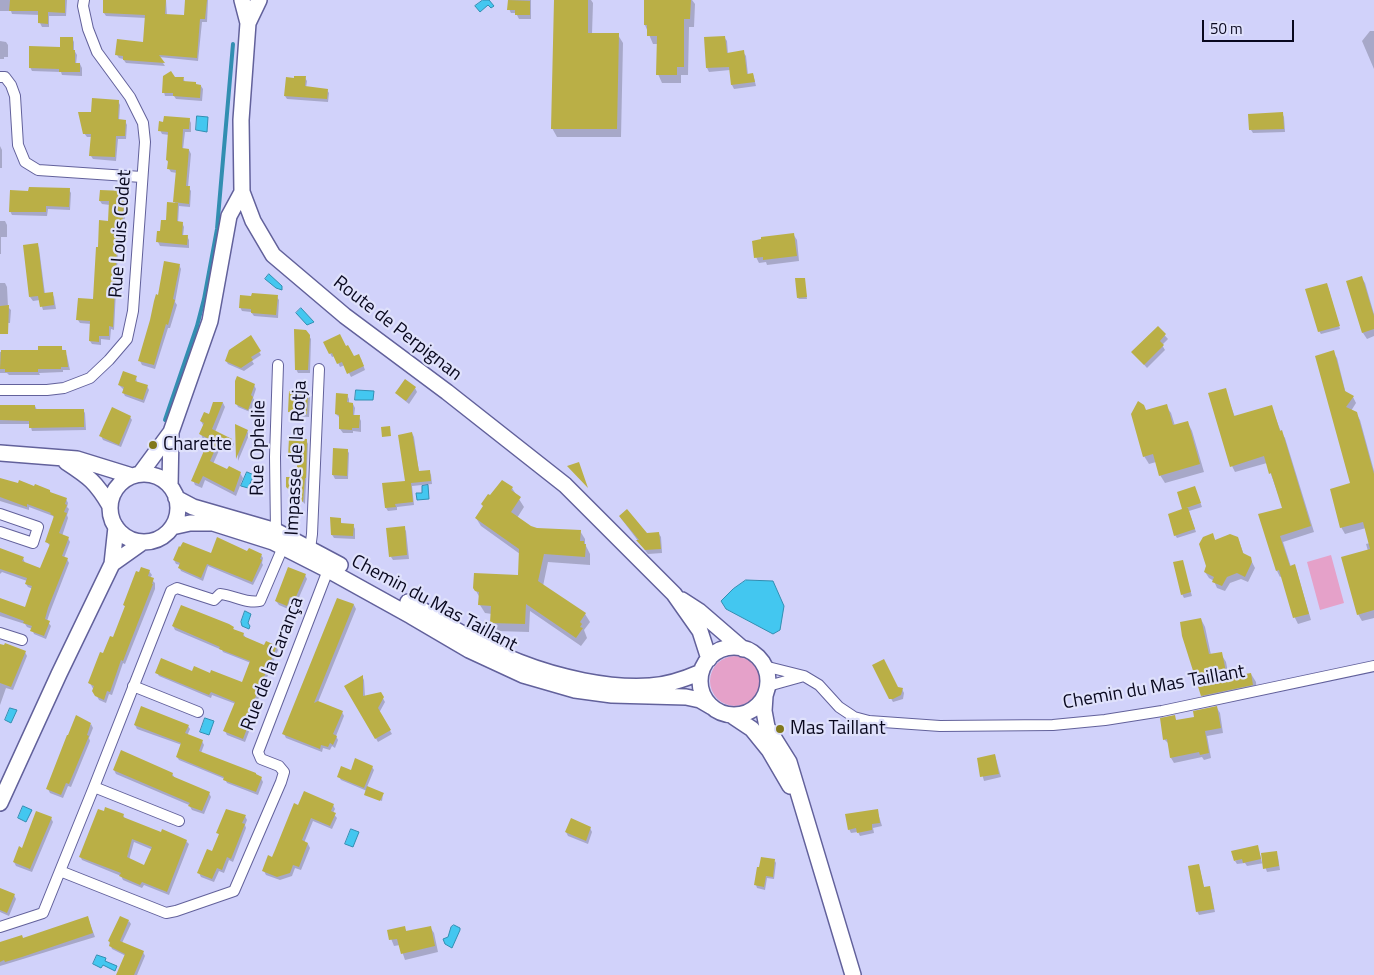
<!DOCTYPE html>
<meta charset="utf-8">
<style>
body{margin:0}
#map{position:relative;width:1374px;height:975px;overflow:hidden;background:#d1d2fa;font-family:"Titillium Web",sans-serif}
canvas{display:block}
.scale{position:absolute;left:1202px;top:20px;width:92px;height:22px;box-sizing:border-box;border:2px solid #09081e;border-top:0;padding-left:6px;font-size:15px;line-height:18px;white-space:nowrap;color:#09081e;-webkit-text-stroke:4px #dfe1fb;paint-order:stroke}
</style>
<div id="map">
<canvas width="1374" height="975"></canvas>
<div class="scale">50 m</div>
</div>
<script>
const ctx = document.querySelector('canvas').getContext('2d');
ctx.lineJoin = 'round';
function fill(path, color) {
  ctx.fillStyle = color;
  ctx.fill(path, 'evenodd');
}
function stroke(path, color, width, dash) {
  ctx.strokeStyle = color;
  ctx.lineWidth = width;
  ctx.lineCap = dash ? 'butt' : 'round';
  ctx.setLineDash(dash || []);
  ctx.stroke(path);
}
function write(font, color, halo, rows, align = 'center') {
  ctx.font = font + ' "Titillium Web",sans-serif';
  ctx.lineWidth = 4.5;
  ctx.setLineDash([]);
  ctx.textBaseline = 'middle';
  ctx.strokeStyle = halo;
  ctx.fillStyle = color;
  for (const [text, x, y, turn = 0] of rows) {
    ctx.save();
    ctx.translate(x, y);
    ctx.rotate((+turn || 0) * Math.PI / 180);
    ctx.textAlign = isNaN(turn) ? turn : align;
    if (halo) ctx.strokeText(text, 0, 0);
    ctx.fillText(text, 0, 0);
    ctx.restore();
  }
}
const green = new Path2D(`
 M1331,555L1344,603L1320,610L1307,562Z
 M710 681a25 25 0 1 1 50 0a25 25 0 1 1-50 0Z`);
const water = new Path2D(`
 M483,0H489L494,6L491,8L488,5L480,12L475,6Z
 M197,116L208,117L207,132L196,130Z
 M269,274L282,286V290L276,288L265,279Z
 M301,308L314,322L307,325L296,313Z
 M356,390L374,391L373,400H355Z
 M247,472L254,475L248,488L241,486Z
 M428,485L429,499L417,500L416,493H422V486Z
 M746,580L773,581L784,606L780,630L773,634L726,609L721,601L733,589Z
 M245,611L251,614L248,623L250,626L249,629L242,626L241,622Z
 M10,708L17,710L11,723L5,720Z
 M205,718L214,721L209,735L200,732Z
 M23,806L32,810L26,822L18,818Z
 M351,829L359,832L353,847L345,844Z
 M454,925L460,928V930L452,948L445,944L443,939L448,937L451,927Z
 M97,955L106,958L105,961L117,966L115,971L103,965L101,968L93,964Z`);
const shadow = new Path2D(`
 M0,0H67L66,16H49V27H42L40,23V15L12,14L11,11H0Z
 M104,0H166L167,16H185L187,0H208L207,22H202L198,61L159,57L165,66L126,63L123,59L119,58L117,55L145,43L146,18L106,16L104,13Z
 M509,0H531V19H519L516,13H511L509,9Z
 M555,0H591L593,3L592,34L618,35L623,43L621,137H557L552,128Z
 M646,0H692L695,4L694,27H689L688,75H681V83H662L658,74V44H653L645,25Z
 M1370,31H1374V69L1362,41Z
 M724,37L727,41L728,54L743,52L746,56L748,75L753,74L756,86L734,89L732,85L730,70L709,72L707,68Z
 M72,38L74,42V50L77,55L76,64H80L82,68V76L62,75L61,72L32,71L30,67L61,48Z
 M0,41L6,42L8,45V57H4V59H0Z
 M183,78L185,82L195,83L197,86H201L203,89L202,101L176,99L174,96H165L164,92Z
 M305,78L307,81L306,88L327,90L329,93L328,102L287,99L285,96Z
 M118,101L120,105L119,121H125L127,125L126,139H118L116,161L93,159L91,156L92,137H87L84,133L92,114Z
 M1282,113L1284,117L1285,132L1253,133L1251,130Z
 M189,119L191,123V132H185L183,149L189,150L191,154L188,187L191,191L190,207L179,206L178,223H182L184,227L183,236H187L189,240V248L160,246L158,242L175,204L177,173L171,172L169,169V164L167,160L169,135L162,134L160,130Z
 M0,146L2,150V168H0Z
 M69,190L71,193L70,210L48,209L47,216L12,215L10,211L29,193Z
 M124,193L126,196L124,232L122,231L121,251H118L114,330L111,329L110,340L101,339V345L92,344L90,341L91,324L80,323L78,320L94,300L99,248L109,222L110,205L102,204L100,201Z
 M0,221H5L7,225V237H1V254H0Z
 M793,234L797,240L799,261L767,265L766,262L759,263L756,257Z
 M37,244L39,248L45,294L52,293L54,297L56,309L43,310L40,300L33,301L30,297Z
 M179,265L181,269L175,302L177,305L170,328H168L155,369L142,365L140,361L159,296Z
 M1361,277L1365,283L1374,314V336L1367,339L1363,333L1348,282Z
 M804,279L807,299H799L798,298Z
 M0,282V283H5L7,287L8,307L11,310L10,323H0Z
 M1328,287L1340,329L1321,334L1319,331Z
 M277,297L279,300L278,318L254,316L251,312L242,311L240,307Z
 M1158,328L1168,339L1162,345L1165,350L1147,368L1133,352Z
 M309,336L311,339L310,373H298L296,369Z
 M251,337L261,355L252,361L254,364L244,371L228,364L226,361Z
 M325,343L346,347L354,358L361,359L365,370L351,377L345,365L340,367L335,356L332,357Z
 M61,348L67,356L70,370H63V372L39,373L40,375H9L7,373H0V352L39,351Z
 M1333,352L1337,358L1346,394L1353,397L1356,403L1351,411L1356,413L1360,420L1374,471V618L1362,621L1358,614L1368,551L1366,544L1370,543L1366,528L1345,534L1341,527L1352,484Z
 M136,377L137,383L147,386L149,390L144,403L125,396L123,392L124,390L119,385Z
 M405,381L415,388L417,392L409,404L399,396L397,393Z
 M254,385L256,389L253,398L255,401L250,412L238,407L236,403Z
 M1225,390L1235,417L1271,406L1281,432L1285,438L1314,532L1283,542L1291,567L1294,566L1297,572L1311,620L1298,624L1295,618L1282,576L1280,577L1277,571L1260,515L1283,508L1267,463L1235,472L1232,466Z
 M308,393L310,397L309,417L292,416L290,412Z
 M347,395L349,399V404H353L355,408L354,416L359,417L361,421V432L353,431V433H343L340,429V418L336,414Z
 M214,403H223L225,407L215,432L231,440L234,444L231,451L221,446L213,464L228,471L240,473L243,478L236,496L205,480L202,488L195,485L193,480L210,442L203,439L201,434L204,427L201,421L209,415Z
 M0,406H35L37,410H83L85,413L86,430L32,431L30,424H0Z
 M1166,406L1171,413L1175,426L1188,423L1192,431L1204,472L1165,483L1160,475L1156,462L1149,464L1144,456L1147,411Z
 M130,417L132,420L121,447L103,440L101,436Z
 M237,426L247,431L249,435L238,461Z
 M412,433L414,437L419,472L429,471L431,475L432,484L412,486L414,505L397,507V510L388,511L386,508L407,482Z
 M306,440L308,444L305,504L287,486L298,478V461H291L289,457Z
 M334,449L347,450L349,453L348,479H335L333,475Z
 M0,481L50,491L51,494L66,499L68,503L67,507L69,509L67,515L68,518L62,536L68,538L70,542L64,558L67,559L69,563L50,612L47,621L51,626L46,639L34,634L32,629L27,627L25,624L0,616V599L25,609L33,589L28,587L26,584L27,581L2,572L0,574V549L23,558L25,563L41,569L50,546L47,542L54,518L53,516L29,507V510L0,501Z
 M512,488L524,507L517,518L530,527L537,529L580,531L585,539V544L590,554V565L548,562L543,586L585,614L590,622L584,630L587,638L581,646L530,611L529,632L496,631L491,622L492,614L485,613L480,605V598L476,591L519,576L520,554L481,526L476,518L491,497Z
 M1196,491L1202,507L1189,511L1196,532L1177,538L1175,535L1184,510Z
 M620,517L647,535L659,534L661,537L662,553L648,554Z
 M340,519L342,525H353L355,529V539L334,538L332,535Z
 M404,528L406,531L409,559L393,560L391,557Z
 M1212,535L1216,541L1238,538L1244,555L1250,558L1255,568L1248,582L1241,579L1230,583L1225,591L1217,588L1214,581L1209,578L1205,572Z
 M248,553L261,555L263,558L262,563L263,565L253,585L208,566L203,581L181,571L179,567L180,565L176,564L174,560L212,555Z
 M1182,561L1192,596L1184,598L1182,594Z
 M149,571L152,575L150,578L155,583V589L125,664L123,663L112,695L109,694L106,703L99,700L90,683L114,639L126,608L124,605Z
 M305,575L307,579L297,602L292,600L288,609L279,605L276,601Z
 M338,599L354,605L356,609L318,702L342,712L344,716L336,736L338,740L335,748L332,746L330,750L323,748L322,752L286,738L284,734Z
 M1201,619L1205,627L1211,655L1221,654L1226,662L1229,678L1251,674L1256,682L1257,693L1207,704L1202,695Z
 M173,626L233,628L234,630L243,634L246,638L265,647H276L278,650L256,705L259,710L256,717L255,716L245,742L227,735L225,731L236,704L212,695L211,698L159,676L157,673L193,672L210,674L243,683L251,663L223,652L222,650L175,630Z
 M0,648L25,652L27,656L13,690L6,688L0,705Z
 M873,666L898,688L902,689L904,693L903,699L893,702Z
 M362,676L364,680L365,697L380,693L385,702L379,713L392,734L378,742L346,686Z
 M1217,708L1220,713L1223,733L1207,736L1211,758L1204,760L1202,757L1174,763L1171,758L1169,744L1164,739L1174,717L1177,721L1196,718Z
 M91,724L93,728L89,738L90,741L71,787L68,786L63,798L50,793L48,789Z
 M135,725L188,726L190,729L187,736L202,741L204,745L201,753L261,778L263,782L258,795L227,783L225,779L179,760L177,757L182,745L137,729Z
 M995,755L1001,777L984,781L978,759Z
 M372,767L374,770L367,787L383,794L382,801L366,794L367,791L341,780L339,777Z
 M114,770L172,774L175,778L209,793L211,797L204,814L192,810L189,805L116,774Z
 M333,805L335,809L333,813L337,818L332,829L313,821L304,843L308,844L310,848L301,870L295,868L292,876L280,880L266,875L264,871L273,859L299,807Z
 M877,810L882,826L873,828L874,833L860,836L858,832L851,833L849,829Z
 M123,815L125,819L161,833L186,841L189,844L169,895L144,885L142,888L123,880L121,876L82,860L80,856ZM134,842L153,850L145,867L129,860Z
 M245,816L247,820L245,825L246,828L233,862L229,860L224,873L219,871L214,882L201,877L199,873L213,853L220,836L218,833Z
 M51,818L53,822L32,872L16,866L14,862L22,849Z
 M590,828L592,832L588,844L568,836L566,832Z
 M1259,850L1262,863L1276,853L1278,857L1280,870L1267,872L1264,863L1247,866L1245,863L1237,864L1235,861Z
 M775,861L776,863L774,879L767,878L765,890L757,888L756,885Z
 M1199,865L1204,888L1209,887L1211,891L1215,912L1199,915L1197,911Z
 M0,889L14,895L16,899L9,916L0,912Z
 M88,918L95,937L0,966V946Z
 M129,921L131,924L122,943L143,952L145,956L137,975H118L126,956L112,949L109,941Z
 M404,927L407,932L430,927L434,933L438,952L405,960L400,945L394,946L388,931Z`);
const stream = new Path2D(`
 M165,420L197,326L204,299L217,229L233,44`);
const building = new Path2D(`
 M10,0H65V13L48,12V24L38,23V11H9Z
 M103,0H166L165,14L184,15L185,0H207L205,19H200L197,58L159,55L165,63L123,60V56L115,55L117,39L143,42L145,15L103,13Z
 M508,0L530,1V15H515V10H507Z
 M554,0H588V33H619L617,129H551Z
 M644,0H691L690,19H684V67H677V75H656L657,36H647V25H644Z
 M725,36L727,53L744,50L747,74L753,73L755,82L731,85L729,67L706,68L704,37Z
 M60,37H73V50H75V63H80V72H59V69L29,68V46L60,47Z
 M171,71L175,77H184L183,81L196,82V84L201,85L200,98L173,96V93H162L163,76Z
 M294,76H306L305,86L328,89L327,99L284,96L286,77L294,78Z
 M92,98L119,100L118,119L126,120L125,136H116L115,157L89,156L91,134H83L78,112H91Z
 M1283,112L1284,129L1249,130L1248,114Z
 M164,116L190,118L189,129H183L182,148L189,149L186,186H190L189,204L173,202L176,170L167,169L168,161L166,160L168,132L158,131L159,121L163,122Z
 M29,187L70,188L69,207L46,206V212H9L10,190L28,191Z
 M100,190L125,191L122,228H121L120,248H117L113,327L109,326V336H99V342L89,341L90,321L76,320L78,298L93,299L96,247H98L99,220L108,221L109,201H99Z
 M167,202L178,203L177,221L183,222L182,235H188L187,245L156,242L157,231H160L161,220H166Z
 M794,233L797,256L763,260V257L754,258L752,241L761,239V237Z
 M38,243L44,293L53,292L54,305L40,307L38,296L29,297L23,245Z
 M164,261L180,264L173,299L175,300L168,325L166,324L154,365L138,361L150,320L154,301L156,294L158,295Z
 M1362,276L1374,316V329L1362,333L1346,281Z
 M795,278H805L807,297L797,298Z
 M1327,283L1340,326L1318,332L1305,289Z
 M252,293L278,295L276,315L251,313V309L239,308L240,295L251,296Z
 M9,305L8,334H0V306Z
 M1158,326L1166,334L1160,341L1164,345L1144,365L1131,352Z
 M294,329L306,330L310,335L308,370H295Z
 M340,334L346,346L348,345L354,356L359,354L364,366L347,374L342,362L337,364L332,353L329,354L323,342Z
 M251,335L261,351L251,357L253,360L241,368L225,361L229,350Z
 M38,346H62V350H66L68,367H61V369H38V372H5V369H0L1,350H38Z
 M1334,350L1345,391L1354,396L1346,407L1357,412L1374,474V610L1357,615L1341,557L1370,549L1363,522L1340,528L1330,489L1350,483L1315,356Z
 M123,371L137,376L135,381L148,385L143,400L122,393L124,387L118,385Z
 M237,376L255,384L251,395L253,397L248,410L235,404V381Z
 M405,379L416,387L406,401L395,393Z
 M1226,388L1234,416L1272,405L1280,431L1282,430L1311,526L1280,536L1290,566L1295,564L1309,614L1293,618L1279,570L1276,571L1258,514L1282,508L1271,473L1269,474L1264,456L1230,467L1208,393Z
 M289,391L308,392L307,414L288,412Z
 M336,393L348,394L347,402L353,403V415H360L359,428H352V430L339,429V415L335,414Z
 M1138,401L1144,405L1146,410L1167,404L1173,425L1188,421L1200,464L1159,476L1153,454L1143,457L1131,414Z
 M213,402H223L212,429L232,439L229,447L218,443L210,461L227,469L229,466L241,472L234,492L203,476L199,484L191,481L209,439L199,434L204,423L200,421L204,412L209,414Z
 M0,405H35V409H84V427L29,428V421L0,420Z
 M112,407L131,416L119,445L99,436Z
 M235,424L248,430L236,459Z
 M390,426L391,436L382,437L381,427Z
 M412,432L419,471L430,470L431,481L411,483L413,502L395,504L396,507L385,508L382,483L405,481L398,435Z
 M289,438L307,439L306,478H305L303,502L286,487V477H297V458L288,457Z
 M333,448L348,449L347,476L332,475Z
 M579,462L588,488L567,466Z
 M0,478L18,483L19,480L34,486L35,484L50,490V492L67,498L65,504L67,505L64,512L67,513L59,533L69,537L62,556L68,558L48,608L45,619L50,621L44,636L30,631L32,626L23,623L24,621L0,612V598L25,607L32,586L25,584L27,578L0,569V548L24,557L22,561L40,568L50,544L45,542L54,516L50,514L51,513L27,504V507L0,497Z
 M502,480L513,487L511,490L521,497L511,512L531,526L537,528L581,530L580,541H584V544H586L585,557L544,554L538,581L586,613L580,622L582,624L580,627L583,628L576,638L526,604L525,624L490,623L491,606L478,605L479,592L475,591L473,588L474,573L518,575L519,549L475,518L483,506L481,504L488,494L490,495Z
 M1195,486L1201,503L1186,508H1188L1195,529L1174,536L1168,514L1182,509L1177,492Z
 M627,509L647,533L659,532L661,549L645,550L636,540H639L619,516Z
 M330,517L341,518V523L354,524L353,536L331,535Z
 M405,526L407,555L389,557L386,528Z
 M1213,533L1215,540L1230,534L1238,537L1243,553L1251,557L1252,562L1245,577L1237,573L1227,577L1222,586L1212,582L1214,577L1204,572L1206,566L1199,544L1203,537Z
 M217,537L247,551L249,548L262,554L260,559L262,560L252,582L207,564L201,578L178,568L180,563L173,560L179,546L180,547L183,542L211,553Z
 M1183,560L1191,592L1181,595L1173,562Z
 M141,567L150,570L148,576L154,578L152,584H153L123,661L121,660L110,692L107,691L104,700L95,696L92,691L94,686L88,683L100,652L103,653L110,636L113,637L125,606L123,605L136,571L139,572Z
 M288,567L306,574L295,599L290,597L287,606L275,601Z
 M337,598L354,604L314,703L318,701L343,711L333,734L337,736L333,745L330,743L328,747L321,745L320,749L282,734Z
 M181,605L229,624L234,627L233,629L244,633L243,636L264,645L266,641L277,646L253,703L258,705L254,714L253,713L243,739L223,731L235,702L211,692L209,695L155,673L161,658L192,671L194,666L210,673L211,670L242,682L250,661L219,649L220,647L172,626Z
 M1201,618L1209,654L1222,652L1227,677L1251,673L1253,685L1201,696L1182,636L1180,622Z
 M5,643L26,651L11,687L0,683V644L4,645Z
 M884,659L898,687L903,688L901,695L893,699H889L872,665Z
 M363,675V696L381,692L384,697L378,708L391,730L375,739L344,686Z
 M141,706L189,725L185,733L203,740L199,751L256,773V774L262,777L256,792L223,780L224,777L176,757L181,743L134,725Z
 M1217,706L1221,728L1205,731L1209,753L1200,755L1199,752L1170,758L1167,739L1163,740L1160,718L1175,715L1176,720L1194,717L1193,711Z
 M76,715L91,723L87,735L89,736L69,784L66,783L61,795L46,789L67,735H68Z
 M121,750L173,773L172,776L210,792L202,811L188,806L190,803L113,770Z
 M995,754L999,774L980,777L977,758Z
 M355,758L373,766L364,788L337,777L341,766L351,770Z
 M367,786L384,793L380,801L364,795Z
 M304,791L334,804L331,811L336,813L330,826L311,818L302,840L308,843L299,867L293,865L290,873L277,877L262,871L268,855L272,857L275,850L294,803L298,805Z
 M105,807L124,814L123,817L161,832L162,829L187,840L167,892L142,882L140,885L119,876L121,873L79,857L98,809L104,811ZM132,839L152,847L144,865L127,857Z
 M226,809L246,815L242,823L245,824L231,859L227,857L222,870L217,868L212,879L197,873L207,849L212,851L219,834L216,833Z
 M878,809L880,823L872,824V830L857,833L856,828L848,830L845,814Z
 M36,811L52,817L30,869L13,862L19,846L22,848Z
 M571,818L591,827L586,841L565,832Z
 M1258,845L1261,859L1243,863L1242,859L1234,861L1231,851Z
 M1277,851L1279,866L1263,869L1261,853Z
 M761,857L775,859L773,877L766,876L764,887L754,885L757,867H759Z
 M1199,864L1204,887L1210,886L1214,909L1196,912L1188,866Z
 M0,888L15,894L7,913L0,910Z
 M88,916L93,933L22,957L5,962L4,960L0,962V942L22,935L23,938Z
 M120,916L129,920L120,941L144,951L134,975H116L125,954L109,946L110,942L108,941Z
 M405,926L406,931L431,926L435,946L401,954L397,939L389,940L387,930Z`);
const street = new Path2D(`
 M0,77H5L11,85L15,96L18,145L25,162L38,170L142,177
 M0,390H47L64,388L90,378L109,360L127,339L133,311L145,142L143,123L130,97L97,52L88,29L83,6L84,0
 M0,514L38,527L33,543L0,532
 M276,531L275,457L278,365
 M310,549L312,534L319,369
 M0,633L22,640
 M764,666L804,676L768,686
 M804,676L819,685L839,707L854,717L869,721L940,726L1053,725L1105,720L1162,711L1374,666
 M133,686L198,712
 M94,787L179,821
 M60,871L166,913L176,911L234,891L281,782L284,772L279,766L261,759L258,752L328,570
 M0,927L43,913L94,787L171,591L177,588L214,600L220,594C233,595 247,604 260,601L283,547`);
const secondary = new Path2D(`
 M242,0L248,23L241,120L242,192L253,221L273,255L345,316L447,392L565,485L674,594L700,631L709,659
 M248,23L259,0
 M0,453L77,459L132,476
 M66,462C89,477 96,482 110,506
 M140,474L171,432
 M110 508a34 34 0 1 1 68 0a34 34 0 1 1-68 0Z
 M170,486L171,432L210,321L229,216L242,192
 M176,498L193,507L276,531L340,565
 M172,527L190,523H213L273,542L328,570L411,616L469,650L523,675L575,690L612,695L686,697L700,700L712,707
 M112,564L143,542
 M682,600L699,611L743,649
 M408,602C445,622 480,647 519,662C557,677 609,689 650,686C668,685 685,679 701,672
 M700 681a34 34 0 1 1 68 0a34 34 0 1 1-68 0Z
 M765,696L764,711L767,727L789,762L853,975
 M731,715L752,729L769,750L790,786
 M0,803L59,674L112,564L116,527`);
const markers = [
 [153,445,5,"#81781c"],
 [780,729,5,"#81781c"]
];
const streetNames = [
 ["Rue Louis Codet",121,234,-86],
 ["Route de Perpignan",397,329,38],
 ["Rue Ophelie",259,448,-89],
 ["Impasse de la Rotja",297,458,-87],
 ["Chemin du Mas Taillant",434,604,28],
 ["Rue de la Carança",273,664,-69],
 ["Chemin du Mas Taillant",1154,688,-10]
];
const poiNames = [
 ["Charette",163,445],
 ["Mas Taillant",790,729]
];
fill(green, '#e5a1c9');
fill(water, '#43c7f0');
stroke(water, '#328eb1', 1);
fill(shadow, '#0003');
stroke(stream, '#328eb1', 4);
fill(building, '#baaf46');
stroke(street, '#62619b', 12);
stroke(secondary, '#62619b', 18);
stroke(street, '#fff', 10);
stroke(secondary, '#fff', 15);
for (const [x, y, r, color] of markers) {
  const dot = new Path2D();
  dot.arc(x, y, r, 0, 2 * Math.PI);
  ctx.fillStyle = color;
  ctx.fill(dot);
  stroke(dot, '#dfe1fb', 2);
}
write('19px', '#09081e', '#dfe1fb', streetNames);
write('19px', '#09081e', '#dfe1fb', poiNames, 'left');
</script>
